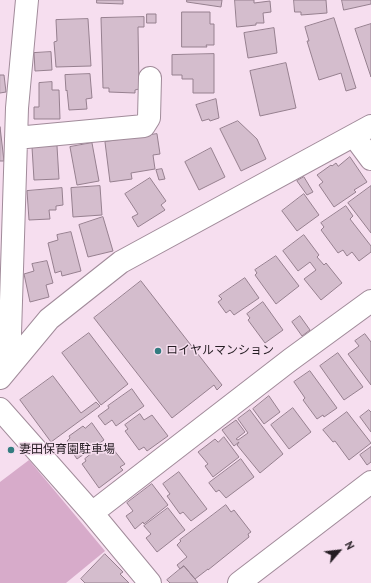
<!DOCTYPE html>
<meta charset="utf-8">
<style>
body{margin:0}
#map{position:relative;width:371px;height:583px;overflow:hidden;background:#f6deef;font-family:"PT Sans",sans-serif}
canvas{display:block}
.north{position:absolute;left:319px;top:531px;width:40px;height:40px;-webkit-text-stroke:3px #f6deef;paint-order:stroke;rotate:62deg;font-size:11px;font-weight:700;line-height:16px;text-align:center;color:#251d23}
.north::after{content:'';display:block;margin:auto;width:14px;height:18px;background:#251d23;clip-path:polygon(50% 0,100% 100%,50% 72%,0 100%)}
</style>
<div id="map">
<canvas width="371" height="583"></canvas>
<div class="north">N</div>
</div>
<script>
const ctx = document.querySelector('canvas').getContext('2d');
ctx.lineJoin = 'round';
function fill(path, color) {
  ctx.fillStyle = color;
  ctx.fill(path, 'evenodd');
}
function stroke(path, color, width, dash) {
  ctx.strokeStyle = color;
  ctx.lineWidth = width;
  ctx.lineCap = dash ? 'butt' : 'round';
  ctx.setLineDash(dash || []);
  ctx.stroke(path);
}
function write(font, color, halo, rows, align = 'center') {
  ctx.font = font + ' "PT Sans","Noto Sans JP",sans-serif';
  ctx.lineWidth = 3;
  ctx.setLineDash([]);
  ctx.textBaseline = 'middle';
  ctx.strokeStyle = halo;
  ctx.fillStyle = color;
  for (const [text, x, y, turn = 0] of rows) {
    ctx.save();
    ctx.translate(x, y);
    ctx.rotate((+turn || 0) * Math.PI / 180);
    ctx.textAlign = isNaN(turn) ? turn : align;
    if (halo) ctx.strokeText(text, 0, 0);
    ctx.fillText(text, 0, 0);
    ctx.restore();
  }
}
const green = new Path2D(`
 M29,460L105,551L66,583H0V482Z`);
const building = new Path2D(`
 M97,0H123V4L97,3Z
 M187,0H222L221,7L187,2Z
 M235,0H254V3L270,1L271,12L263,13L264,23H256V25L237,27Z
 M294,0H326L327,13L301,15V12H295Z
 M342,0H371V4L344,10Z
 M182,12H210V24H214V45H206L207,47H182Z
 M147,14H156V23H147Z
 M144,17V27H138L139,89L135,90V93L109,92V88H103L101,18Z
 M334,18L356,88L346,91L341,73L319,80L307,41H309L305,27Z
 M88,19L91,66L56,67L54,42L57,41L56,20Z
 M371,24V77L355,29Z
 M274,28L277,53L248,58L244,33Z
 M51,52L52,70L35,71L34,53Z
 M214,54V93H193V79H182V75H172V55Z
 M286,63L296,108L260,116L250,71Z
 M90,74L92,98L86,99L87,109L69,110L67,90L66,91L65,75Z
 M0,75H4L6,92L0,93Z
 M52,82V90H59L60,119H34V107H39V83Z
 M216,99L219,118L210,121L209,119L202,121L196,105Z
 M238,121L257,139L266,159L241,171L220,129Z
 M0,127L4,161H0Z
 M157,134L160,154L153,155L155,169L131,173L132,179L110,182L105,142Z
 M92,143L99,181L77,185L70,147Z
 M57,146L59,179L34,180L32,147Z
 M211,148L225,177L199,190L185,162Z
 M350,157L367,182L354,190L356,192L334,207L319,185L323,182L317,175L331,165L332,166L336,163L338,166Z
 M162,169L165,179L159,180L156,170Z
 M304,177L313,192L307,195L297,181Z
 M150,178L166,201L161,205L165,210L138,227L132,217L138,214L125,194Z
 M100,186L102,215L73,217L71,188Z
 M371,186V233L348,203Z
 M62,188L63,205L56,206V210H49L50,219L29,220L27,191Z
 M304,194L319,215L297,231L282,211Z
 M346,206L353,216L350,219L371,246V252L359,261L352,252L347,256L343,250L338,253L321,230L324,227L321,223Z
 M103,217L113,251L88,257L79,225Z
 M71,232L81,271L62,276L61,271L55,273L48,243L58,240L57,235Z
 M304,235L319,255L317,257L324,265L326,263L342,283L321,300L304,279L316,270L310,262L298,271L283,251Z
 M276,256L299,286L276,304L255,275L257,273L255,270Z
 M47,261L53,283L46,285L49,297L30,302L24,274L34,271L32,264Z
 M245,278L259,298L234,315L230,310L226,313L218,302L222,299L219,296Z
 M141,281L222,385L217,390L214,385L172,418L94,318Z
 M263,302L283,330L265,343L248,320L250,318L247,314Z
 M300,316L310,330L302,336L292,322Z
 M89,333L128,384L101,405L62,353Z
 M365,334L371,342V385L348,354L359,346L355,341Z
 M338,353L363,387L344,400L320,366Z
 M310,371L337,408L324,417L323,415L317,419L303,400L305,398L294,382Z
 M53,376L81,413L96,402L100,406L51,442L20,400Z
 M132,389L144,406L116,426L112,420L105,425L98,416L109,408L108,406Z
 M269,396L280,412L264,424L253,409Z
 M293,408L311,432L289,449L271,425Z
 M250,410L283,454L260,473L237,445L239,442L234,446L222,430L236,420L245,432L236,439L238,440L248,433L238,419Z
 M369,410L371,412V432L360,417Z
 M347,412L371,443L349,460L335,441L333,442L323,430Z
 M140,414L144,420L152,415L168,436L147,451L144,447L139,450L125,431L128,429L125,425Z
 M92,423L104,440L77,459L68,446L70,445L67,441L70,438L69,436L83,426L85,428Z
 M224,437L239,457L213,477L205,466L208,464L198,452L215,439L218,442Z
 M104,444L110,451L113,449L125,464L120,467L123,470L99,488L82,464L86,461L85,459Z
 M371,447V462L367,465L360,455Z
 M241,459L254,477L226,498L219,490L216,492L209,483Z
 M179,472L207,509L191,521L183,512L180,514L167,496L170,494L163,484Z
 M152,484L168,505L144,524L143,522L135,529L126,516L133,511L127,503Z
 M226,505L231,512L234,510L251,532L248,534L249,537L208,570V569L195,579L184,566L180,569L177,565L187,557L177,545L181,541L180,540Z
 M168,508L185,530L157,552L146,538L151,534L144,526Z
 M105,554L123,572L120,574L129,583H85L81,579Z
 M184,566L195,579L198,583H170L167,580Z`);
const minor = new Path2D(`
 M354,136L371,159
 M16,138L144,126L149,118L150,78
 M9,366L17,108L27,0
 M0,378L49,319L121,262L371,126
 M0,409L92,513L150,583
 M92,513L290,360L371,301
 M239,583L371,482`);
const markers = [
 [158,351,4,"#337c80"],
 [11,450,4,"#337c80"]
];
const poiNames = [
 ["ロイヤルマンション",166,351],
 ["妻田保育園駐車場",19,450]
];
fill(green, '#d7abca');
fill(building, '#d4bdcd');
stroke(building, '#96808f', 1);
stroke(minor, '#a18b9a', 24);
stroke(minor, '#fff', 22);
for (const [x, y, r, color] of markers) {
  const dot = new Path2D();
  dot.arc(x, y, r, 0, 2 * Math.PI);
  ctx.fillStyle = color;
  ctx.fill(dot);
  stroke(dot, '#f6deef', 1.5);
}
write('12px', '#251d23', '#f6deef', poiNames, 'left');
</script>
